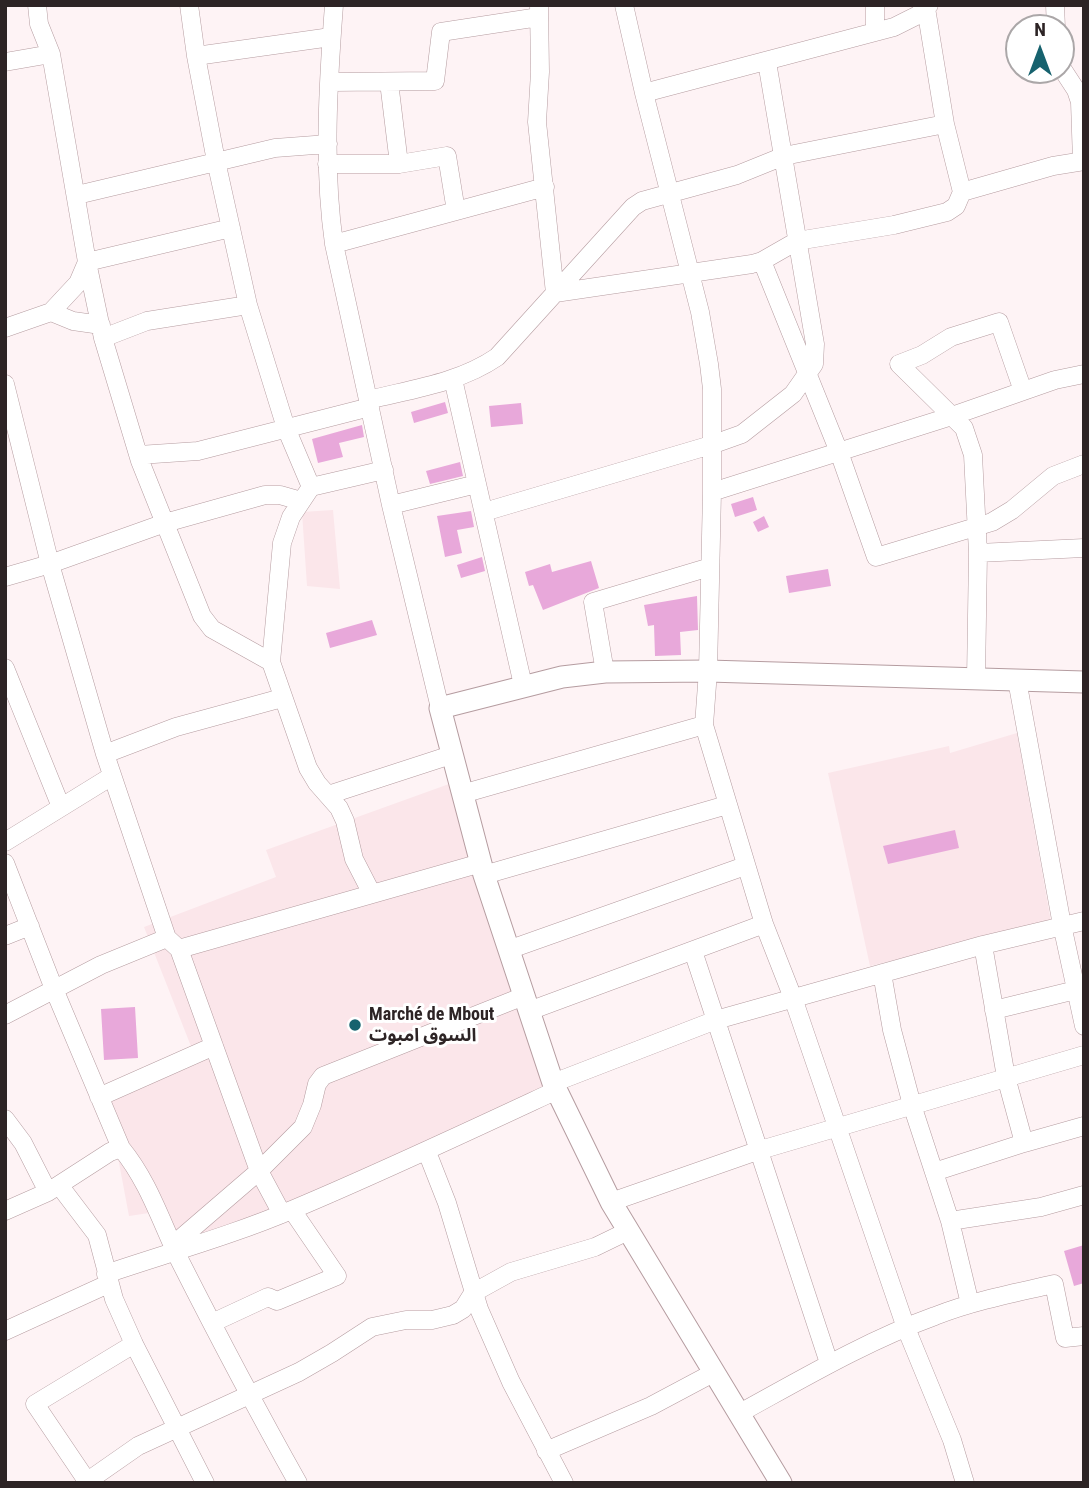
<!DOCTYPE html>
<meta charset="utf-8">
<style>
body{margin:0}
#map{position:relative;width:1089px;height:1488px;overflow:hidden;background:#fef3f5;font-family:"Roboto Condensed",sans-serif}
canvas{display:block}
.frame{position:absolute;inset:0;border:7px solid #2d2425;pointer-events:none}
.north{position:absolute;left:1005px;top:14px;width:70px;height:70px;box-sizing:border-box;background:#fff;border:2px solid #aba7a8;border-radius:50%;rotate:0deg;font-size:19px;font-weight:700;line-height:28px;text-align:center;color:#2d2425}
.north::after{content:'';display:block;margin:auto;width:24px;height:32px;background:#17626e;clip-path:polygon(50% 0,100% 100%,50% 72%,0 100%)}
</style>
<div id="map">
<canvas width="1089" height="1488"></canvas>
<div class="frame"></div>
<div class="north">N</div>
</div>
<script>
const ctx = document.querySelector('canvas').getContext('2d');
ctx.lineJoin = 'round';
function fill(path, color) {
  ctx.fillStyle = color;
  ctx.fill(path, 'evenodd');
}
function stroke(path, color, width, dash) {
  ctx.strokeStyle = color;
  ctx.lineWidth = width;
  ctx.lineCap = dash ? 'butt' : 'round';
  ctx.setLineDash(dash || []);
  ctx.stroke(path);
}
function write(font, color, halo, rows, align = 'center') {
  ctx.font = font + ' "Roboto Condensed","Noto Sans Arabic",sans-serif';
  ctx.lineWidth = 6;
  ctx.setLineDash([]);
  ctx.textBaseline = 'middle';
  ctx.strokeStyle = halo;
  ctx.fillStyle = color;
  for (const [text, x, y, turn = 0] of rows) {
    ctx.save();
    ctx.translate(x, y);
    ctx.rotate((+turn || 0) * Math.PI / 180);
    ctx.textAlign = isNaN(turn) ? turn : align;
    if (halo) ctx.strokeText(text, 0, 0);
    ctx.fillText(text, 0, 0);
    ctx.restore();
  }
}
const built = new Path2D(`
 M333,510L340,589L307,586L302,512Z
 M1017,733L1051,922L870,966L828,773L949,746L950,753Z
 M449,784L548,1085L425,1147L273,1211L182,1242L175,1233L168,1210L129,1216L107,1099L196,1059L144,927L276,877L266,850Z`);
const building = new Path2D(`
 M445,402L448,413L414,423L411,412Z
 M521,403L523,424L491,427L489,406Z
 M362,425L364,437L339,443L343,457L318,463L312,439Z
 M460,462L463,476L430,484L426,471Z
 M753,497L757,510L735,517L731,504Z
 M471,511L474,527L457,530L462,553L445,557L437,516Z
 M764,516L769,527L758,532L753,522Z
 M482,557L485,571L461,578L457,565Z
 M591,561L599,588L543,610L533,585L529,586L525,572L550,564L552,572Z
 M828,569L831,586L789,593L786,576Z
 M697,596L698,630L680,632L681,655L655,656L654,625L648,626L644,605Z
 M372,620L377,635L330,648L326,633Z
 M955,830L959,848L888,864L883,846Z
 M135,1007L138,1058L104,1060L101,1009Z
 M1084,1245V1283L1074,1286L1064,1251Z`);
const minor = new Path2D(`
 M37,5L39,24L51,54L87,262L103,338L140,461L202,616L212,629L271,662
 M189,5L196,56L216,161L248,305L286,428L311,487
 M334,5C328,84 323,166 334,244L391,505L440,708
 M539,5L540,72L537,122L555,293L752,264L762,261L797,241L894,225L947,212L956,206L962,192L945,124L926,8
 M624,5L644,93L700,312L709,364L712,389V492L708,671L704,725L764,924L793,998L906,1328L952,1440L965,1483
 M875,5V32
 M1055,5L1056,28
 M196,56L331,37
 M5,62L51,54
 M1061,67L1076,90L1080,102L1082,161
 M331,82L435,81L441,32L539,17
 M389,82L399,164
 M644,93L894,27L918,15L929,5
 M327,164H399L447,156L456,211
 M962,192L1053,166L1084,161
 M77,195L275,148L328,144
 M334,244L545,187
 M762,261L839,452L876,557L992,522L1012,510L1053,476L1084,464
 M51,312L73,321L101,325
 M5,328L51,312L78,283L87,262L231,228
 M103,338L147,321L248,305
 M453,379L523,685
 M5,384L50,564L105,754L167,938L179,949L259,1171L282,1214
 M368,400C412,389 459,383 497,357L633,207L642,201L737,175L784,156L945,124
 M139,455L198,451L370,407
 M712,492L952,416L1055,380L1084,374
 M391,505L477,484
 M484,512L711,445L742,434L793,394L814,364L815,344L767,62
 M978,553L1084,548
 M5,577L50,564L165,523L265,495H280L301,501
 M5,668L61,807
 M605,672L593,602L710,567
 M976,679L978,553L973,455L964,428L899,364L922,355L951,337L999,322L1023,391
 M1017,680L1062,925L1084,1026
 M105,754L176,727L282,698
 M462,794L704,725
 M328,795L451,755
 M5,842L112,776
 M5,863L54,989L121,1148C149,1182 161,1222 180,1261C218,1336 257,1410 298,1483
 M484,875L727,805
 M372,894L354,859L345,821L339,808L317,783L308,768L271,662L282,543L291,517L311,487L384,470
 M5,936L30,926
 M983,945L1006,1077L1024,1143
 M179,949L481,863
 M508,950L745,866
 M693,951L829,1363
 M882,973L892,1030L912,1105L950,1221L970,1304
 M994,1010L1084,988
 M529,1011L764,924
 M5,1015L101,965L167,938
 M553,1083L716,1020L983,945L1084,921
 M99,1097L214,1046
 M5,1119L23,1143L48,1192
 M427,1152L447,1203L479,1309L511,1382L564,1483
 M934,1172L1024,1143L1084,1126
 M59,1185L97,1235L114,1299L134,1344L205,1483
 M611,1202L757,1151L1084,1055
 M5,1211L48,1192L110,1152L121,1148
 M950,1221L1041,1207L1084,1195
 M173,1245L259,1171L303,1127L312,1105L317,1084L323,1076L524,996
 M106,1274C168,1253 233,1235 294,1209C382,1172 469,1131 557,1090
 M212,1323L268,1297L277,1301L337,1276L292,1210
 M5,1331L108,1284
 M738,1414C802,1379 866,1341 935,1316C973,1301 1014,1293 1054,1284L1065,1338L1084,1336
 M546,1451L651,1406L713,1373
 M87,1481L35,1404L134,1344
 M85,1483L138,1446L299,1372L332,1353L372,1327L406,1320H432L453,1315L463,1309L473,1293L511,1272L595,1247L628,1231`);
const major = new Path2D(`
 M781,1483L611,1202L553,1083L484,875L440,708L562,677L605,672L708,671L1084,682`);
const markers = [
 [355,1025,7,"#17626e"]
];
const poiNames = [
 ["Marché de Mbout",369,1015],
 ["السوق امبوت",369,1036]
];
fill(built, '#fbe6ea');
fill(building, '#e8a8da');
stroke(minor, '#b59ca0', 19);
stroke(major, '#b59ca0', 23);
stroke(minor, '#fff', 18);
stroke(major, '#fff', 21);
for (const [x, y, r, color] of markers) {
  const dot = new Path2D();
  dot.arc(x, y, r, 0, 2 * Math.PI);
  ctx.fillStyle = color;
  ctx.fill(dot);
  stroke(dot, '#fff', 2.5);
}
write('bold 18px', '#2d2425', '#fff', poiNames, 'left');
</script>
